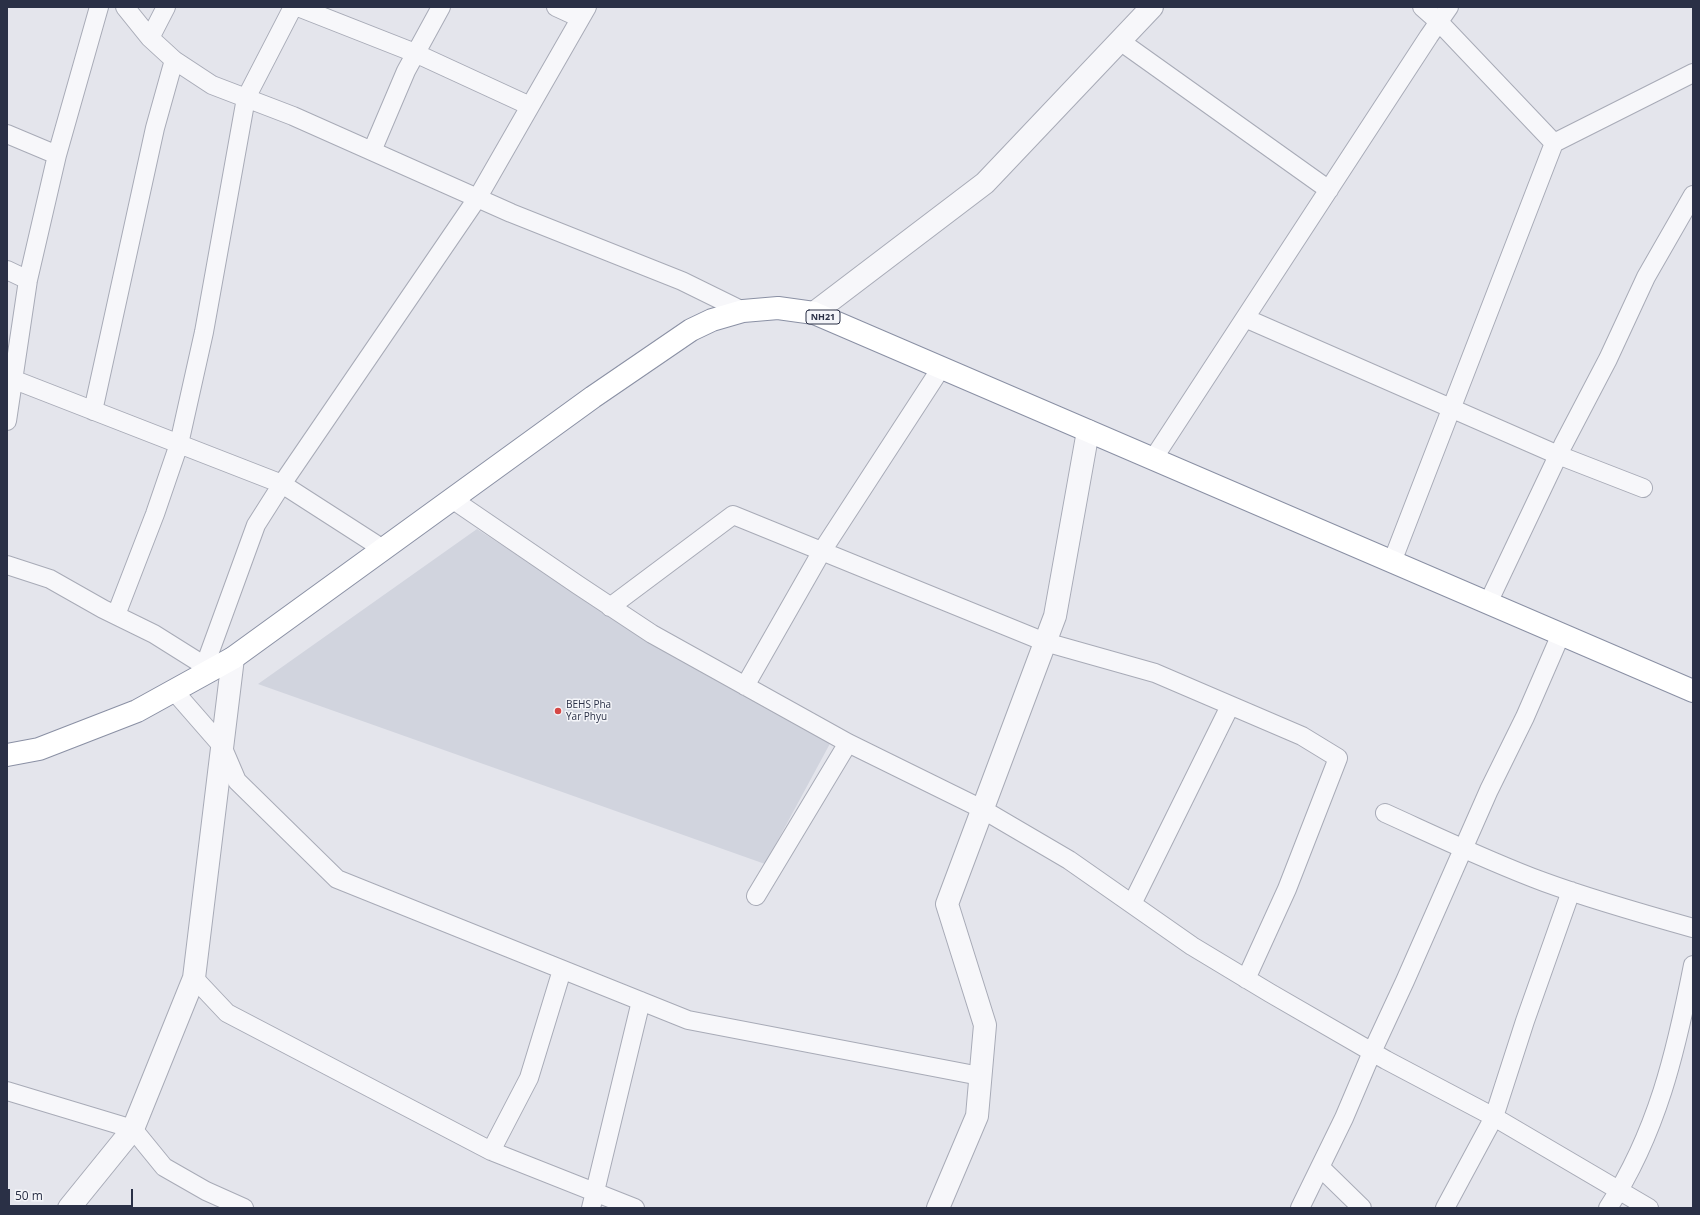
<!DOCTYPE html>
<style>
body{margin:0}
#map{position:relative;width:1700px;height:1215px;overflow:hidden;background:#e4e5ec;font-family:"Open Sans",sans-serif}
canvas{display:block}
.frame{position:absolute;inset:0;border:8px solid #2a3046;pointer-events:none}
.scale{position:absolute;left:8px;top:1189px;width:125px;height:18px;box-sizing:border-box;border:2px solid #2a3046;border-top:0;padding-left:5px;font-size:12px;line-height:14px;white-space:nowrap;color:#2a3046;-webkit-text-stroke:3px #f4f5f9;paint-order:stroke}
</style>
<div id="map">
<canvas width="1700" height="1215"></canvas>
<div class="frame"></div>
<div class="scale">50 m</div>
</div>
<script>
const ctx = document.querySelector('canvas').getContext('2d');
ctx.lineJoin = 'round';
function fill(path, color) {
  ctx.fillStyle = color;
  ctx.fill(path, 'evenodd');
}
function stroke(path, color, width, dash) {
  ctx.strokeStyle = color;
  ctx.lineWidth = width;
  ctx.lineCap = dash ? 'butt' : 'round';
  ctx.setLineDash(dash || []);
  ctx.stroke(path);
}
function write(font, color, halo, rows, align = 'center') {
  ctx.font = font + ' "Open Sans",sans-serif';
  ctx.lineWidth = 3;
  ctx.setLineDash([]);
  ctx.textBaseline = 'middle';
  ctx.strokeStyle = halo;
  ctx.fillStyle = color;
  for (const [text, x, y, turn = 0] of rows) {
    ctx.save();
    ctx.translate(x, y);
    ctx.rotate((+turn || 0) * Math.PI / 180);
    ctx.textAlign = isNaN(turn) ? turn : align;
    if (halo) ctx.strokeText(text, 0, 0);
    ctx.fillText(text, 0, 0);
    ctx.restore();
  }
}
const built = new Path2D(`
 M477,529L646,638L833,738L765,864L258,684Z`);
const minor = new Path2D(`
 M125,7L150,38L174,60L212,85L293,116L511,213L682,281L743,311
 M298,7L415,53L530,106
 M556,7L580,18
 M1422,7L1439,22L1554,143
 M150,38L166,7
 M1120,41L1329,190
 M7,134L57,155
 M372,151L406,71L441,7
 M7,270L28,280
 M1245,318L1558,455L1643,488
 M7,377L282,484L383,549
 M93,411L155,128L174,60
 M7,421L28,280L57,155L99,7
 M1153,459L1429,36L1449,7
 M452,499L578,585L652,634L848,743L982,809L1069,860L1192,946L1270,993L1386,1060L1494,1117L1649,1208
 M1392,562L1554,143L1693,73
 M7,565L50,579L103,609L154,634L205,666
 M1488,603L1563,445L1608,359L1646,277L1693,195
 M610,607L733,515L1045,642L1155,673L1302,736L1338,758L1287,889L1246,979
 M116,615L155,514L179,444L204,332L246,98L293,7
 M201,676L256,525L282,484L478,197L587,7
 M745,686L822,551L941,368
 M174,691L222,746L237,781L337,879L688,1020L980,1076
 M1385,813C1438,837 1490,862 1544,882C1593,900 1643,914 1693,928
 M756,896L848,743
 M1132,904L1230,706
 M194,978L227,1013L491,1151L635,1208
 M7,1091L133,1129L164,1167L206,1191L244,1208
 M491,1151L529,1078L562,970
 M1320,1167L1362,1208
 M591,1208L641,1001
 M1300,1208L1344,1118L1372,1052L1405,981L1489,790L1525,717L1561,634
 M1445,1208L1494,1117L1525,1021L1571,891
 M1608,1208C1657,1133 1676,1052 1693,965`);
const tertiary = new Path2D(`
 M814,313L985,183L1152,7
 M69,1208L133,1129L194,978L233,658
 M938,1208L977,1116L985,1025L947,904L1055,616L1088,431`);
const trunk = new Path2D(`
 M7,755L39,749L137,711L233,658L593,397L691,330L712,320L743,311L778,308L814,313L1693,691`);
const markers = [
 [558,711,4,"#d54745"]
];
const shields = [
 [823,317,34]
];
const shieldNames = [
 ["NH21",823,317]
];
const poiNames = [
 ["BEHS Pha",566,705],
 ["Yar Phyu",566,717]
];
fill(built, '#d1d4de');
stroke(minor, '#a8abb7', 20);
stroke(tertiary, '#a8abb7', 24);
stroke(trunk, '#8a90a4', 24);
stroke(minor, '#f7f7fa', 18);
stroke(tertiary, '#f7f7fa', 22);
stroke(trunk, '#fff', 22);
for (const [x, y, r, color] of markers) {
  const dot = new Path2D();
  dot.arc(x, y, r, 0, 2 * Math.PI);
  ctx.fillStyle = color;
  ctx.fill(dot);
  stroke(dot, '#f4f5f9', 1.5);
}
for (const [x, y, w] of shields) {
  const box = new Path2D();
  box.roundRect(x - w / 2, y - 7, w, 14, 3);
  ctx.fillStyle = '#f4f5f9';
  ctx.fill(box);
  stroke(box, '#2a3046', 1);
}
write('bold 9px', '#2a3046', null, shieldNames);
write('10px', '#2a3046', '#f4f5f9', poiNames, 'left');
</script>
